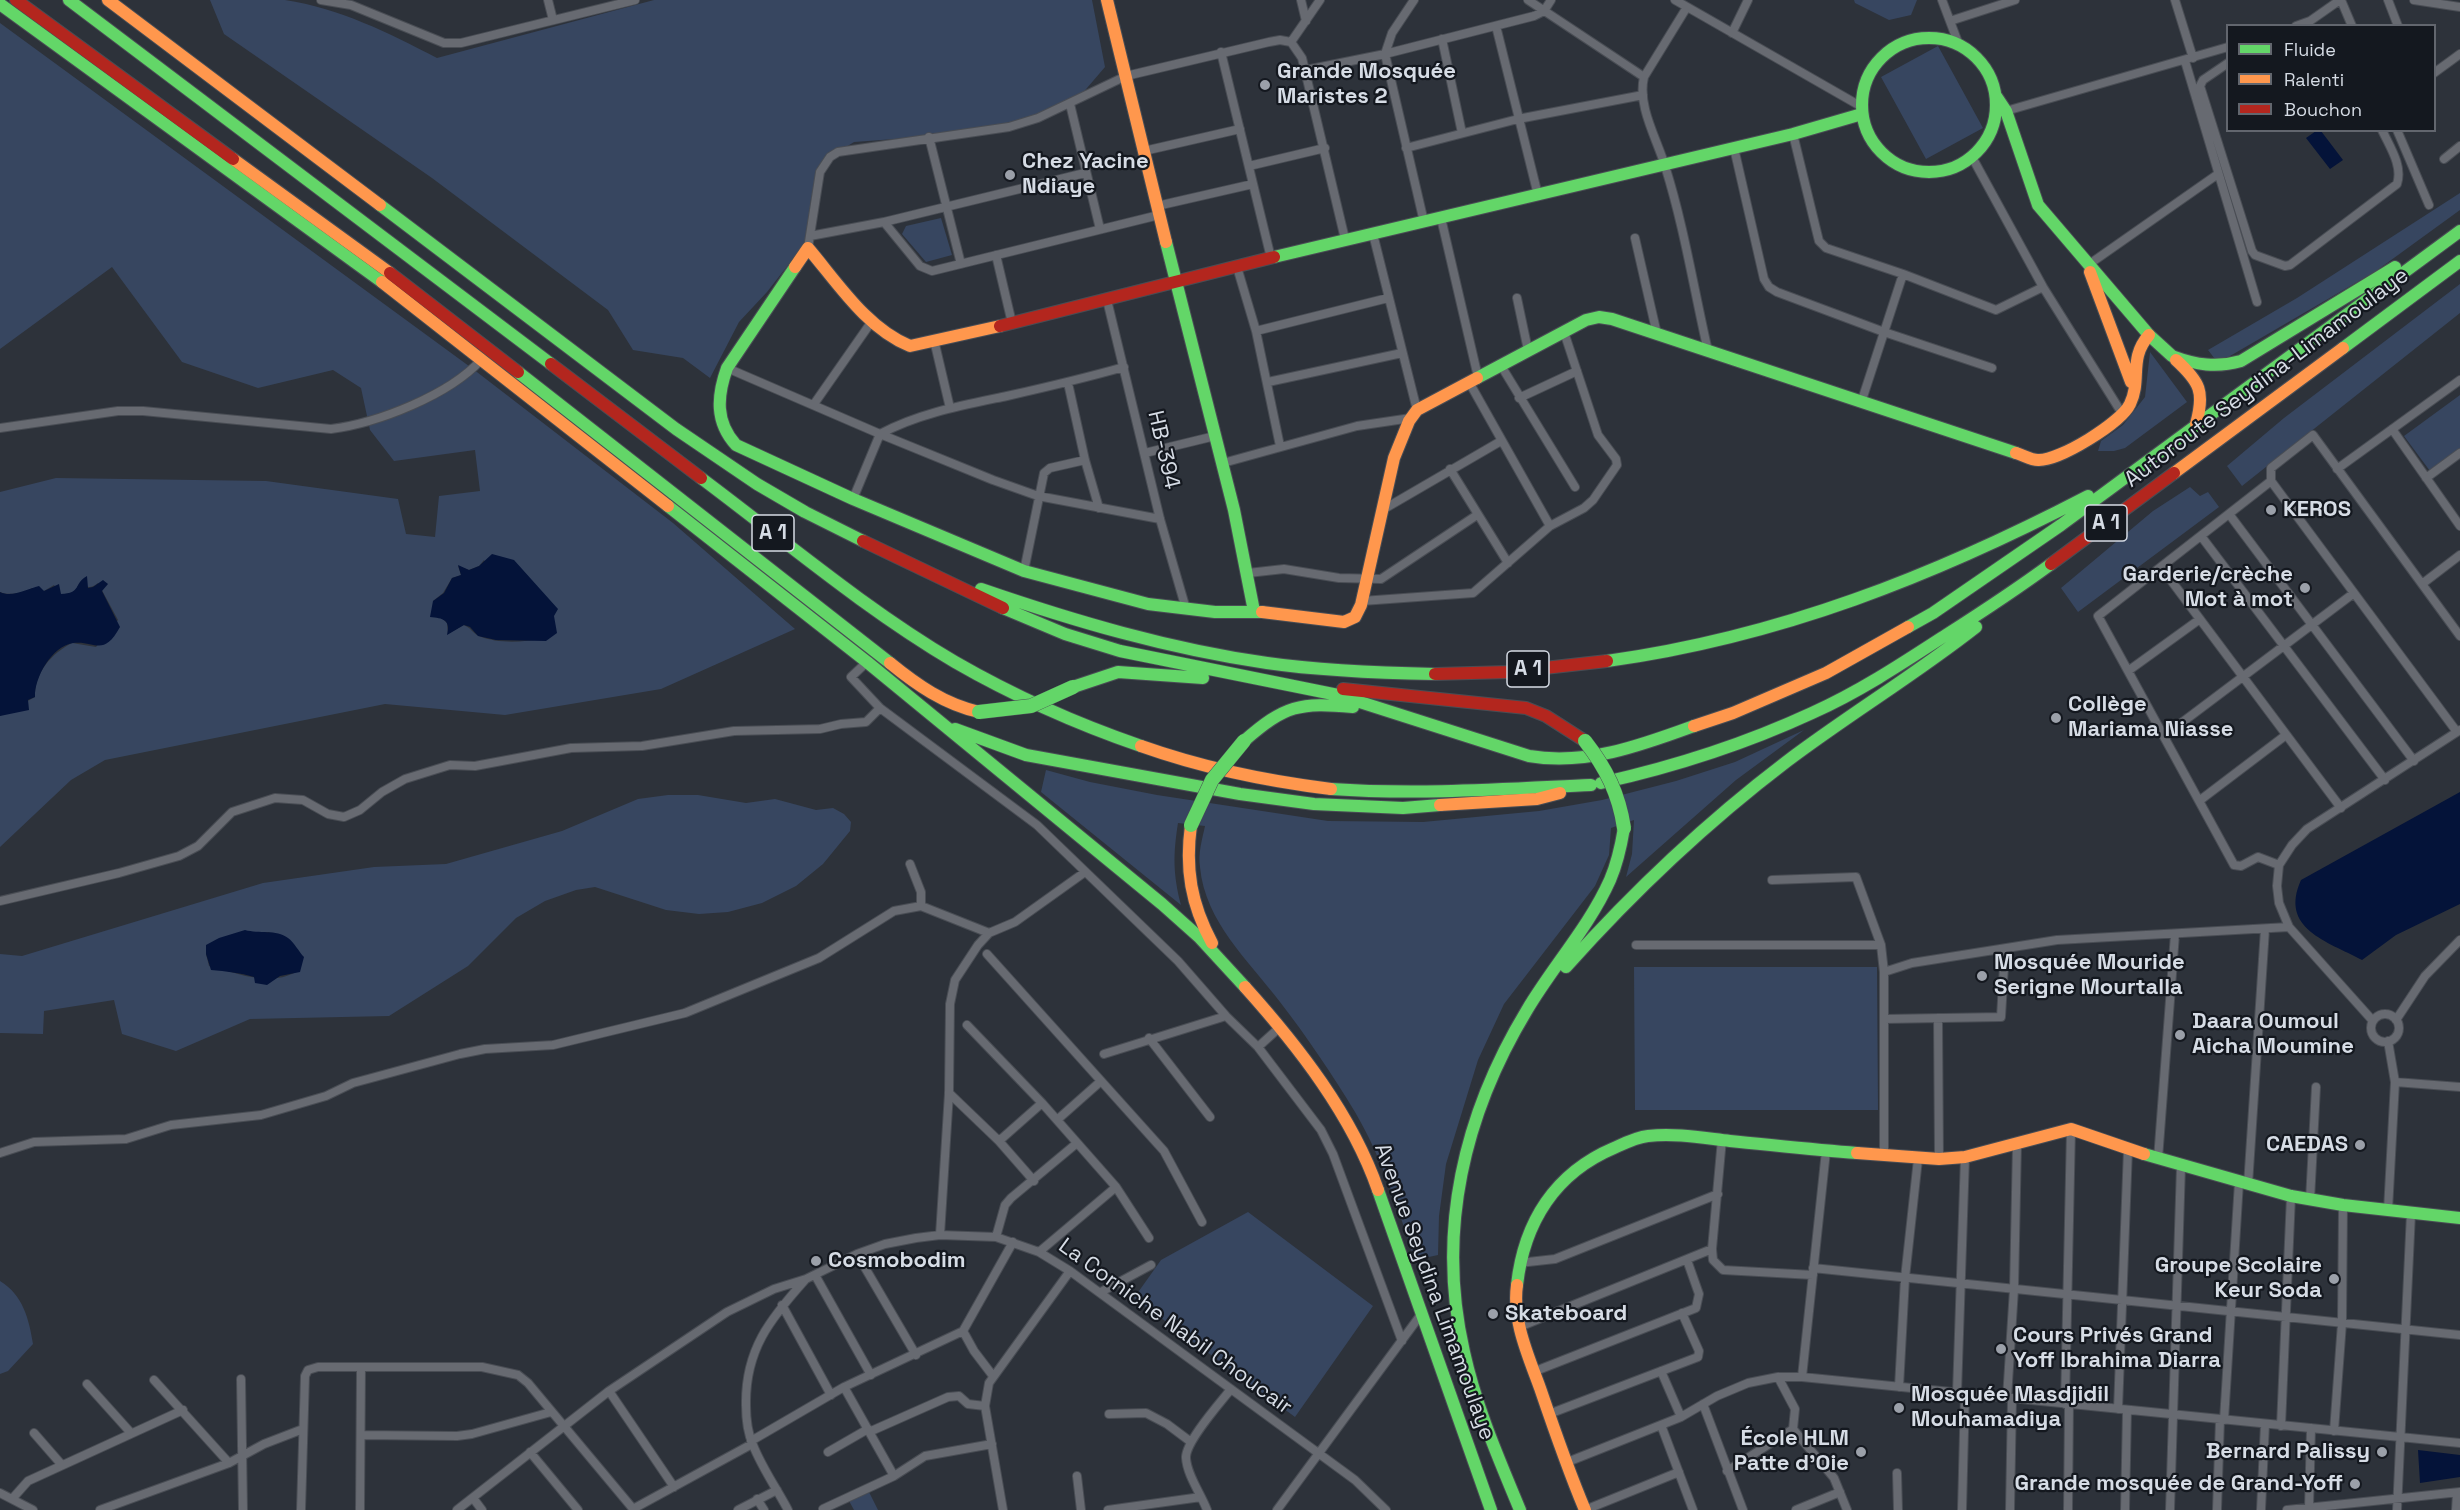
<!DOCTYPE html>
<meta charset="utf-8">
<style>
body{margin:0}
#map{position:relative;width:2460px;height:1510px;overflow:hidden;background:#2d323a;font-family:"Space Grotesk",sans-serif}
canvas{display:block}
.legend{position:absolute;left:2226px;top:24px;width:210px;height:108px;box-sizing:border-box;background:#14181f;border:2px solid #62666e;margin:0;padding:8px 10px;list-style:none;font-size:18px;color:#d6dce5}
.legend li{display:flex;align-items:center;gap:12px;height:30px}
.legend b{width:30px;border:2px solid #62666e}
</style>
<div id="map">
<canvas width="2460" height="1510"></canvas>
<ul class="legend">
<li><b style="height:8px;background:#63d668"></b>Fluide</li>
<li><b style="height:8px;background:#ff974d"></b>Ralenti</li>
<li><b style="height:8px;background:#b3261e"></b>Bouchon</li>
</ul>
</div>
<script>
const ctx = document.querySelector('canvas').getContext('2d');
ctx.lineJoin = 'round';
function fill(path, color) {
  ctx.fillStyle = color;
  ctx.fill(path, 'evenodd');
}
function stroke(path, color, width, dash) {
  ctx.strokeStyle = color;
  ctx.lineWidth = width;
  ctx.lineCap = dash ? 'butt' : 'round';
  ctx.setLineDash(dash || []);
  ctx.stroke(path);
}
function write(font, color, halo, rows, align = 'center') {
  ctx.font = font + ' "Space Grotesk",sans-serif';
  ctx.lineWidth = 4.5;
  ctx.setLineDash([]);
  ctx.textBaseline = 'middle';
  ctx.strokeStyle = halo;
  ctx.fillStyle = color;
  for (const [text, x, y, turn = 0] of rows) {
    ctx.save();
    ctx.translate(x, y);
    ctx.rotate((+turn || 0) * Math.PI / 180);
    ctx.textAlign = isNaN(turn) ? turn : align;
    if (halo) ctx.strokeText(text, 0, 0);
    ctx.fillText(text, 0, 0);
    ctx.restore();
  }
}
const green = new Path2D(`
 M210,0C235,0 261,0 285,0C339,8 389,33 437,58L654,0H1092L1105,67L1081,95L1034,117L1001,125L908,138L854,142L822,162L811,199L806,242L767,292L739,322L710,378L683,358L633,350L608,310L432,178L224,34Z
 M1854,0H1917L1911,15L1889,20L1855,3Z
 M0,23L473,369L673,523L795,629L661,689L505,715L385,704L105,760L71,780L0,847V716L35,697C34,673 52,653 72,643L96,647L118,620L98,583C91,589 87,587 79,584C75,594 70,593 61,595L54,585L44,591L32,588C25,593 8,596 0,592V492L56,478L266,481L398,499L406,534L435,537L439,496L480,491L475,450L394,461L370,430L361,388L333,370L258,388L182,362L112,267L0,349ZM484,560L542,639C522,642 498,644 479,636C472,633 471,627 463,625L448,634L447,623L442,618L433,601L443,593L452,578L461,575L458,566L469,570L479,566Z
 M1938,46L1983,128L1926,159L1881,77Z
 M2460,193V210L2376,271L2218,363L2208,350L2297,298Z
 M941,218L952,255L926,262L902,234L906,226Z
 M2460,284V313L2242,486L2227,466L2284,418Z
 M2150,352L2187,402L2125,448L2114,451H2098L2101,441L2123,425L2145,397Z
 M2460,395V449L2430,471L2404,436Z
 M2190,487L2200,496L2208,492L2219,507L2078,612L2061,588L2153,511Z
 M1804,730L1736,780L1626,877L1632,854L1634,820L1611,828L1609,855L1595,886L1504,1004L1478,1060L1446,1164L1439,1216L1438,1255L1415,1260C1398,1209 1382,1158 1355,1112C1332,1074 1307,1037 1280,1002C1249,961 1205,922 1200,867C1198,853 1202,840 1205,826L1178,823C1173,855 1173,874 1181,905L1041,792L1046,770L1090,782L1157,795L1328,821L1423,822L1539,811L1602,800L1676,781L1735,762Z
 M668,795H698L746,803L775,799L816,810L833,808L844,814L851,822L850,831L823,864L796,886L762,903L728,912L699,914L666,910L595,887L576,890L545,901L516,918L468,966L389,1016L250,1019L176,1051L122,1034L114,1000L44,1011L43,1034L0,1033V954L22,956L263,883L374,867L446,864L562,831L638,799ZM269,932L296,972C268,987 237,973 209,966L206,954L254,933Z
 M1634,967H1877L1878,1110H1635Z
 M1248,1212L1373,1306L1295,1417L1134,1298L1161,1260Z
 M0,1281C23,1295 29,1319 33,1344L8,1371L0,1374Z
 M868,1490L878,1510H854L848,1499Z`);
const water = new Path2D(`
 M2316,131H2321L2343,160L2330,169L2306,138Z
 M492,554L514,560L558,609L554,616L557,633L546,641L496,640L478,636L470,627L464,625L447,635C451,620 443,618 430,617L433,601L444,593L452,578L461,575L458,565L469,570L479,566Z
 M87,576L88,588L93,587L103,580L108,584L102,591L120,627C103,658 95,640 73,643C52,646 34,678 35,697L28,700L29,710L0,716V592C12,598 27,589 39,586L44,591L59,584L61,594C82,593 73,584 87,576Z
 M2460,792V904L2396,935L2362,960C2327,941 2279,929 2301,880Z
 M245,930C259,934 276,929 288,938C294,942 299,952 304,957L300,972L280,976L267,985L255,983L254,977C240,973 226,971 211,970L206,954V945L219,938Z
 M2418,1450L2460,1455V1477L2420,1483Z`);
const street = new Path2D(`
 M321,0L351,5L444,43H461L635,0
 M548,0L553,20
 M1301,0L1306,21
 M1414,0L1392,33L1385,54L1424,222
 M1528,0L1644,77
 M1675,0L1862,107
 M1942,0L1959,45
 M2175,0L2193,58
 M2341,0L2352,26
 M2388,0L2398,26
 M2414,0L2460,7
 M1687,7L1644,77C1637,106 1657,139 1665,166C1684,226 1694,290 1708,351
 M1950,21L2015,0
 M1496,26L1538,195
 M2296,26L2310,21L2340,0
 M1732,33L1748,0
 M1442,39L1462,133
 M1291,42L1320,0
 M1221,52L1271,258
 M2185,61L2257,302
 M2228,63L2203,80L2200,86L2252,251L2255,255L2285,266L2290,265L2397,184C2403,166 2390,147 2382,130
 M1306,70L1385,54L1534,16L1544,11L1551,0
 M2434,73L2460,54
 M1070,104L1100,229
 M2006,111L2228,47
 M2397,130L2429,205
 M1793,134L1817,233L1819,241L1826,248L1903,274L1996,310L2043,287
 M929,137L961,264
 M1406,148L1518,119L1643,95
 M1734,148L1764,279L1769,287L1777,292L1884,332L1992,368
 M1144,151L1240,129
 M1972,157L2043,287L2123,415
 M2444,159L2460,146
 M1249,166L1325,148
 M1157,206L1253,184
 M1441,218L1478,377
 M884,222L920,266L932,271L1159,215
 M1373,234L1417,410
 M810,236L884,222L1085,173
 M1635,238L1657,334
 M808,248L820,172L830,157L838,152L1009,127L1038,118L1126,76L1269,42L1280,40L1291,42L1302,58L1345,239
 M996,255L1012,323
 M2088,265L2218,174
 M1237,267L1256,331L1280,446
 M1517,298L1528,350
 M1107,300L1160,519L1186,609
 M1256,331L1388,298
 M934,340L950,408
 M1500,364L1575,487
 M727,368L880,434L993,480L1038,496L1160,519
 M1268,382L1402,353
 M1469,382L1550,526
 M1068,383L1085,460L1099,508
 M1519,398L1577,371
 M1861,403L1903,274
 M814,404L872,321
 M0,428L118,411H143L331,429C378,423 449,395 481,360
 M2392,429L2460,526
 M1145,453L1215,436
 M1223,463L1357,426L1411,418
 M1450,469L1508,563
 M2337,469L2460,380
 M2426,478L2460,453
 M2271,481L2098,616L2234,865L2241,866L2258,857L2279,865
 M853,499L880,434C919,413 964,405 1007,396C1047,387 1085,378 1124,367
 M1384,509L1501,441
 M2229,514L2414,761
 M2201,536L2385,780
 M2161,567L2341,808
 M1024,571L1044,473L1050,468L1085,460
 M1248,573L1284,569L1339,578L1381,579L1477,515
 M2422,584L2460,555
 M1362,601L1473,593L1550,526L1584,508L1593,500L1617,465L1616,459L1598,435L1564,332
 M867,662L851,677L880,708L1037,825L1178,961L1226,1016L1258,1047L1321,1130L1333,1154L1402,1341
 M2128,671L2200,619
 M2457,732L2271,481V468L2313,435L2460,636
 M2164,736L2354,593
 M2199,801L2286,735
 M910,864L921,892V906L989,933L1015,922L1085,872
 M1772,880L1856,877L1881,945L1884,972V1156
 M0,901L119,873L179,856L198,846L232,812L275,798L303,800L328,814L344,817L360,810L382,792L405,779L450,765L475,766L571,748L642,746L734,731L820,729L841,724L866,722L880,708
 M1636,945H1881
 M987,954L1164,1151L1202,1222
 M1884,972L1912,963L2057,940L2289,927
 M2371 1028a14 14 0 1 1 28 0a14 14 0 1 1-28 0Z
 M1938,1018L1939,1159
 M1884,1019L2001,1017L2005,949
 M2396,1020L2425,976L2460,940
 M2373,1021L2289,927L2279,903L2277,886L2279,865L2292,845L2307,829L2460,730
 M967,1025L1042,1103L1116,1187
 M1149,1038L1210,1117
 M2388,1041L2395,1082L2388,1210
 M1258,1047L1279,1028
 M1104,1054L1226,1016
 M2395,1082L2460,1087
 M949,1093L999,1141L1034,1181
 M1057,1120L1101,1081
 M1722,1139L1712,1249L1713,1260L1723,1270L1813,1275
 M999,1141L1042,1103
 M0,1153L34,1142L126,1139L171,1125L261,1115L326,1096L353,1083L460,1054L485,1049L553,1045L685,1013L819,958L894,911L921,906
 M2158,1159L2175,934
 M2248,1185L2265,929
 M2310,1200L2316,1087
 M940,1235L949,1093L950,1004L955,980L978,945L989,933
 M996,1237L1005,1205L1011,1198L1077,1143
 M1039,1252L1116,1187L1149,1238
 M857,1254L916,1355
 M1519,1263L1555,1259L1718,1194
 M1813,1268L2460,1335
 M815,1275L871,1375
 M1101,1292L1151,1265
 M782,1305L831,1395
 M1519,1327L1712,1249
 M963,1331L974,1351L993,1376
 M1661,1371L1681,1417
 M1533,1372L1696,1308L1699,1294L1687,1260
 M1802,1377L1826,1151
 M241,1379L243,1510
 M154,1380L229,1463
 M87,1384L131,1433
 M844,1387L894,1476
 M1899,1387L1905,1278L1918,1159
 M609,1391L674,1487
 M1957,1393L1965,1157
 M2007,1398L2014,1289L2017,1144
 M1703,1404L1743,1510
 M2065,1404L2071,1129
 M2118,1409L2128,1149
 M1109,1414L1146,1413L1167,1424L1191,1442
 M1549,1414L1698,1357L1699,1351L1682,1313
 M2224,1420L2239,1182
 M1661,1425L1693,1510
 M2281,1426L2291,1196
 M1793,1429L1834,1478L1847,1510
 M2334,1431L2342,1323L2343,1205
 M869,1432L948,1397L959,1396L968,1404L985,1406
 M34,1433L61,1464
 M361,1435L457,1436L472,1434L551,1412
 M751,1441L844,1387L963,1331L1013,1242
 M530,1452L578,1510
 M828,1452L868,1429
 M1565,1463L1681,1417L1717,1396L1748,1383L1778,1377H1802L2460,1443
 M1727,1471L1793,1429L1795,1409L1778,1377
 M1897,1473L1898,1510
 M1077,1476L1081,1510
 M0,1493L33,1510
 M473,1498L482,1510
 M12,1499L28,1481L183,1410
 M757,1499L764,1510
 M2309,1508L2311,1428
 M633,1509L752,1444
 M823,1509L894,1476L925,1456L992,1444
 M100,1510L229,1463L264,1444L303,1429
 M301,1510L305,1376L308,1370L318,1367H482L518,1375L528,1383L634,1510
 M360,1510L361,1367
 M457,1510L609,1391L727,1312L774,1289L806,1279L857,1254L885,1244L916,1238L940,1235L996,1237L1039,1252L1070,1271L1355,1480L1386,1510
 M738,1510L777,1490
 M788,1510C777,1489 762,1468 753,1445C748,1434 746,1417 746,1405C745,1350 770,1319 805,1280
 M1003,1510L985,1406L989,1383L1070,1271
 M1108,1510L1201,1497
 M1207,1510C1201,1494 1187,1475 1186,1458C1185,1442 1220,1403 1231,1389
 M1277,1510L1422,1313
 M1585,1510L1679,1472
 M1796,1510L1840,1492
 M1962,1510L1965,1393
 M2010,1510L2012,1398
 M2068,1510L2069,1404
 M2125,1510L2127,1410
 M2170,1510L2181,1166
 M2217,1510L2220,1419
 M2261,1510L2265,1424
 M2287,1510L2460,1492
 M2397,1510L2411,1213
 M2456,1510L2457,1493`);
const fast = new Path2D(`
 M69,0L551,364
 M0,4L382,282
 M1862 105a67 67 0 1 1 134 0a67 67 0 1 1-134 0Z
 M1996,96L2006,111L2038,205L2149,335L2172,356
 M380,205L676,429L757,484L805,512L863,541
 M1166,242L1234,510L1254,611
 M1274,257L1793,134L1862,114
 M795,267L727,368C717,396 715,422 736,445L853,499L1024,571L1148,604L1215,612H1262
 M2343,348L2460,261
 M2172,356C2196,365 2217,368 2241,361L2395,267
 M518,372L890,663
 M1477,378L1586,320L1599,317L1612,319L2016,453
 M701,478C784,540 865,609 955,662C1014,696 1077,724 1141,746
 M668,506L867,662L1162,904L1199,937L1245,987
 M981,589C1074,621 1169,649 1267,663C1323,671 1379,673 1435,674
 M1003,608L1065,634L1120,651L1338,695L1529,756C1586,766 1642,745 1694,726
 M1908,627L1933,613L2061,525L2460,231
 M1607,661C1780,637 1934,576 2088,496
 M1073,687L1118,672L1203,678
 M955,729L1026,755L1240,794L1314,804L1403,808L1440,805
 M1244,741C1285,705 1300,702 1353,707
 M1601,783C1673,767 1745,744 1812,713C1859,692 1903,663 1946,635C1982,612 2017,589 2051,564
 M1331,789C1418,795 1504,789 1591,785
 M1566,967C1633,892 1706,823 1786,762C1848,715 1915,675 1976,627
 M2144,1154L2291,1196L2343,1205L2460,1218
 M1378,1190L1491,1510
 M1517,1285C1524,1222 1555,1173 1614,1148C1625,1143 1637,1137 1648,1136C1676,1133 1703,1138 1730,1141C1772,1145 1815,1150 1857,1153
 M1520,1510C1499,1459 1476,1407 1464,1352C1436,1231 1464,1114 1527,1010C1553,966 1589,927 1610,880C1617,864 1621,846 1624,828`);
const slow = new Path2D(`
 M108,0L380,205
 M1107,0L1166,242
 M233,159L390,273
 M795,267L808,248C837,282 867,329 910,346L1000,326
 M2090,272L2131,382
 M382,282L668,506
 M2176,360C2200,382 2205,392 2196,424
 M2016,453C2023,455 2031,460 2038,460C2059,461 2121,423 2130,404C2142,379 2128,359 2149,335
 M2174,473L2343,348
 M1262,612L1344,622L1355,617L1361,605L1394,458L1409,421L1417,410L1477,378
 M890,663C917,685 944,704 979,712
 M1694,726L1733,713L1826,673L1908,627
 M1141,746C1203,768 1266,781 1331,789
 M1440,805L1537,799L1560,793
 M1191,825C1185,869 1191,904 1212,943
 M1245,987C1298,1046 1352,1115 1378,1190
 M1857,1153L1939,1159L1965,1157L2071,1129L2144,1154
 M1517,1285C1512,1320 1528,1355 1540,1388C1554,1429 1568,1470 1585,1510`);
const jam = new Path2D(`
 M16,0L233,159
 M390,273L518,372
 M1000,326L1274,257
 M551,364L701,478
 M863,541L1003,608
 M2051,564L2174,473
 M1435,674L1509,672L1607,661
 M1343,689L1526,708L1546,716L1585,741`);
const fastBridge = new Path2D(`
 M979,712L1031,706L1073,687
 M1585,741C1606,768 1619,794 1624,828
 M1191,825L1212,780L1244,741`);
const markers = [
 [1265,85,6,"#9ba0a9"],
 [1010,175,6,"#9ba0a9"],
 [2271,510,6,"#9ba0a9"],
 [2305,588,6,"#9ba0a9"],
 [2056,718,6,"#9ba0a9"],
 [1982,976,6,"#9ba0a9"],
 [2180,1035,6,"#9ba0a9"],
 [2360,1145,6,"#9ba0a9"],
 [816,1261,6,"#9ba0a9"],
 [2334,1279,6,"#9ba0a9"],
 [1493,1314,6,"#9ba0a9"],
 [2001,1349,6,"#9ba0a9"],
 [1899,1408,6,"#9ba0a9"],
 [1861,1452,6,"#9ba0a9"],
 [2382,1452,6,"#9ba0a9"],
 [2355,1484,6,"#9ba0a9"]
];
const shields = [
 [2106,523,42],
 [773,533,42],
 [1528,669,42]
];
const shieldNames = [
 ["A 1",2106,523],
 ["A 1",773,533],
 ["A 1",1528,669]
];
const poiNames = [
 ["Grande Mosquée",1277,72],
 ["Maristes 2",1277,97],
 ["Chez Yacine",1022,162],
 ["Ndiaye",1022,187],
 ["KEROS",2283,510],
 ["Garderie/crèche",2293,575,"right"],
 ["Mot à mot",2293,600,"right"],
 ["Collège",2068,705],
 ["Mariama Niasse",2068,730],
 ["Mosquée Mouride",1994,963],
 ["Serigne Mourtalla",1994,988],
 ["Daara Oumoul",2192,1022],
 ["Aicha Moumine",2192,1047],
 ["CAEDAS",2348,1145,"right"],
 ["Cosmobodim",828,1261],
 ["Groupe Scolaire",2322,1266,"right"],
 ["Keur Soda",2322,1291,"right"],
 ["Skateboard",1505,1314],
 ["Cours Privés Grand",2013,1336],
 ["Yoff Ibrahima Diarra",2013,1361],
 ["Mosquée Masdjidil",1911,1395],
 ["Mouhamadiya",1911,1420],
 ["École HLM",1849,1439,"right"],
 ["Patte d'Oie",1849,1464,"right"],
 ["Bernard Palissy",2370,1452,"right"],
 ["Grande mosquée de Grand-Yoff",2343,1484,"right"]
];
const streetNames = [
 ["Autoroute Seydina-Limamoulaye",2267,378,-37],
 ["HB-394",1163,450,77],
 ["Avenue Seydina Limamoulaye",1434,1292,70],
 ["La Corniche Nabil Choucair",1175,1327,36]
];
fill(green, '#374660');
fill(water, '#041339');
stroke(street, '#494d54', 10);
stroke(fast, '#494d54', 14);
stroke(slow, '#494d54', 14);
stroke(jam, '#494d54', 14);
stroke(street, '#676a71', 8);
stroke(fast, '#63d668', 12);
stroke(slow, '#ff974d', 12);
stroke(jam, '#b3261e', 12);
stroke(fastBridge, '#494d54', 15, []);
stroke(fastBridge, '#63d668', 14);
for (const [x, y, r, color] of markers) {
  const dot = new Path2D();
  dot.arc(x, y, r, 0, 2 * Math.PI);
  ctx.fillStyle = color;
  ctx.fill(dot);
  stroke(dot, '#14181f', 2);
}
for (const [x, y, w] of shields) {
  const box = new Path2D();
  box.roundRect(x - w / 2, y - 18, w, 36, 4.5);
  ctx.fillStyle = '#14181f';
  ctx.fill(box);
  stroke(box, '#d6dce5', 1.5);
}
write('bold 21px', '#d6dce5', null, shieldNames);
write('bold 22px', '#d6dce5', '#14181f', poiNames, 'left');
write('22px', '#d6dce5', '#14181f', streetNames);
</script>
